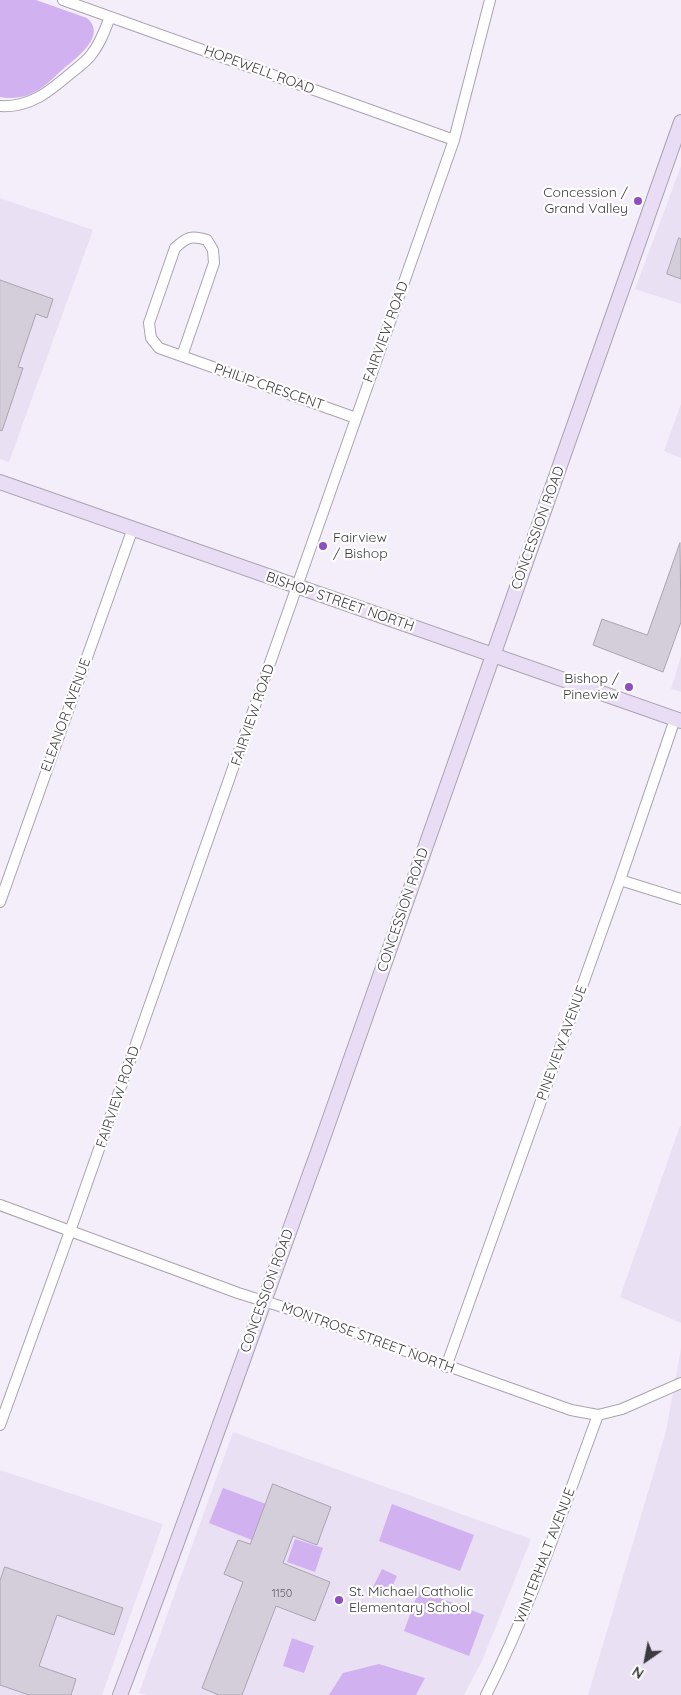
<!DOCTYPE html>
<style>
body{margin:0}
#map{position:relative;width:681px;height:1695px;overflow:hidden;background:#f4eefb;font-family:Quicksand,sans-serif}
canvas{display:block}
.north{position:absolute;left:621px;top:1635px;width:50px;height:50px;-webkit-text-stroke:4px #fff;paint-order:stroke;rotate:213deg;font-size:14px;font-weight:700;line-height:20px;text-align:center;color:#3c3a3f}
.north::after{content:'';display:block;margin:auto;width:18px;height:22px;background:#3c3a3f;clip-path:polygon(50% 0,100% 100%,50% 72%,0 100%)}
</style>
<div id="map">
<canvas width="681" height="1695"></canvas>
<div class="north">N</div>
</div>
<script>
const ctx = document.querySelector('canvas').getContext('2d');
ctx.lineJoin = 'round';
function fill(path, color) {
  ctx.fillStyle = color;
  ctx.fill(path, 'evenodd');
}
function stroke(path, color, width, dash) {
  ctx.strokeStyle = color;
  ctx.lineWidth = width;
  ctx.lineCap = dash ? 'butt' : 'round';
  ctx.setLineDash(dash || []);
  ctx.stroke(path);
}
function write(font, color, halo, rows, align = 'center') {
  ctx.font = font + ' Quicksand,sans-serif';
  ctx.lineWidth = 4.5;
  ctx.setLineDash([]);
  ctx.textBaseline = 'middle';
  ctx.strokeStyle = halo;
  ctx.fillStyle = color;
  for (const [text, x, y, turn = 0] of rows) {
    ctx.save();
    ctx.translate(x, y);
    ctx.rotate((+turn || 0) * Math.PI / 180);
    ctx.textAlign = isNaN(turn) ? turn : align;
    if (halo) ctx.strokeText(text, 0, 0);
    ctx.fillText(text, 0, 0);
    ctx.restore();
  }
}
const built = new Path2D(`
 M681,166V304L635,289Z
 M0,198L93,230L9,462L0,459Z
 M681,404V458L664,451Z
 M681,656V692L671,689Z
 M680,1126H681V1323L620,1297Z
 M681,1348V1695H588L666,1431Z
 M233,1432L531,1539L482,1661L464,1695H146L139,1693Z
 M0,1470L163,1524L102,1695H0Z`);
const green = new Path2D(`
 M0,0H36L87,18C108,36 75,59 62,70C53,78 43,89 31,94C21,98 10,99 0,97Z
 M223,1488L266,1504L252,1540L209,1523Z
 M392,1504L474,1535L460,1571L379,1541Z
 M295,1539L323,1548L315,1572L287,1562Z
 M382,1569L397,1576L387,1598L371,1591Z
 M419,1590L484,1615L469,1656L404,1631Z
 M292,1638L314,1646L304,1673L283,1666Z
 M379,1664L425,1678L416,1695H329L343,1673Z`);
const building = new Path2D(`
 M679,238L681,239V279L667,274Z
 M0,280L53,299L47,318L36,314L18,367L23,368L2,431L0,430Z
 M680,543L681,622L663,672L593,645L602,619L647,635Z
 M273,1484L331,1507L317,1545L293,1536L283,1563L330,1582L315,1621L276,1606L242,1695H219L202,1688L243,1582L224,1574L238,1540L250,1544Z
 M5,1567L123,1608L114,1635L57,1615L39,1666L76,1679L71,1695H29L0,1685V1581Z`);
const street = new Path2D(`
 M63,0L454,140
 M0,106C30,108 50,91 71,73C78,67 86,62 91,55C100,44 105,30 110,17
 M182,356L214,263L213,250L207,240C191,235 187,237 175,248L149,323L151,338L159,348L356,418
 M620,880L681,899
 M0,902L133,528
 M0,1205L238,1293L286,1308L571,1410L598,1415L622,1409L681,1383
 M446,1367L620,880L675,719
 M0,1425L74,1220L454,140L490,0
 M486,1695C532,1605 563,1509 598,1415`);
const secondary = new Path2D(`
 M0,482L681,721
 M120,1695C189,1515 252,1333 318,1152L681,122`);
const markers = [
 [638,201,5,"#8f4dc2"],
 [323,546,5,"#8f4dc2"],
 [629,687,5,"#8f4dc2"],
 [339,1600,5,"#8f4dc2"]
];
const numberNames = [
 ["1150",282,1594]
];
const streetNames = [
 ["HOPEWELL ROAD",259,70,20],
 ["FAIRVIEW ROAD",386,332,-70],
 ["PHILIP CRESCENT",269,387,19],
 ["CONCESSION ROAD",538,528,-70],
 ["BISHOP STREET NORTH",340,602,19],
 ["ELEANOR AVENUE",66,715,-70],
 ["FAIRVIEW ROAD",253,715,-71],
 ["CONCESSION ROAD",403,910,-71],
 ["PINEVIEW AVENUE",562,1043,-70],
 ["FAIRVIEW ROAD",118,1097,-71],
 ["CONCESSION ROAD",267,1291,-70],
 ["MONTROSE STREET NORTH",368,1338,20],
 ["WINTERHALT AVENUE",545,1556,-69]
];
const poiNames = [
 ["Concession /",628,193],
 ["Grand Valley",628,209],
 ["Fairview",333,538,"left"],
 ["/ Bishop",333,554,"left"],
 ["Bishop /",619,679],
 ["Pineview",619,695],
 ["St. Michael Catholic",349,1592,"left"],
 ["Elementary School",349,1608,"left"]
];
fill(built, '#eae0f4');
fill(green, '#d1b1ef');
fill(building, '#d4cedb');
stroke(building, '#aaa4b0', 1);
stroke(street, '#a9a3af', 12);
stroke(secondary, '#a9a3af', 16);
stroke(street, '#fff', 10);
stroke(secondary, '#e9dcf5', 14);
for (const [x, y, r, color] of markers) {
  const dot = new Path2D();
  dot.arc(x, y, r, 0, 2 * Math.PI);
  ctx.fillStyle = color;
  ctx.fill(dot);
  stroke(dot, '#fff', 2);
}
write('11px', '#625f66', null, numberNames);
write('14px', '#3c3a3f', '#fff', streetNames);
write('14px', '#3c3a3f', '#fff', poiNames, 'right');
</script>
